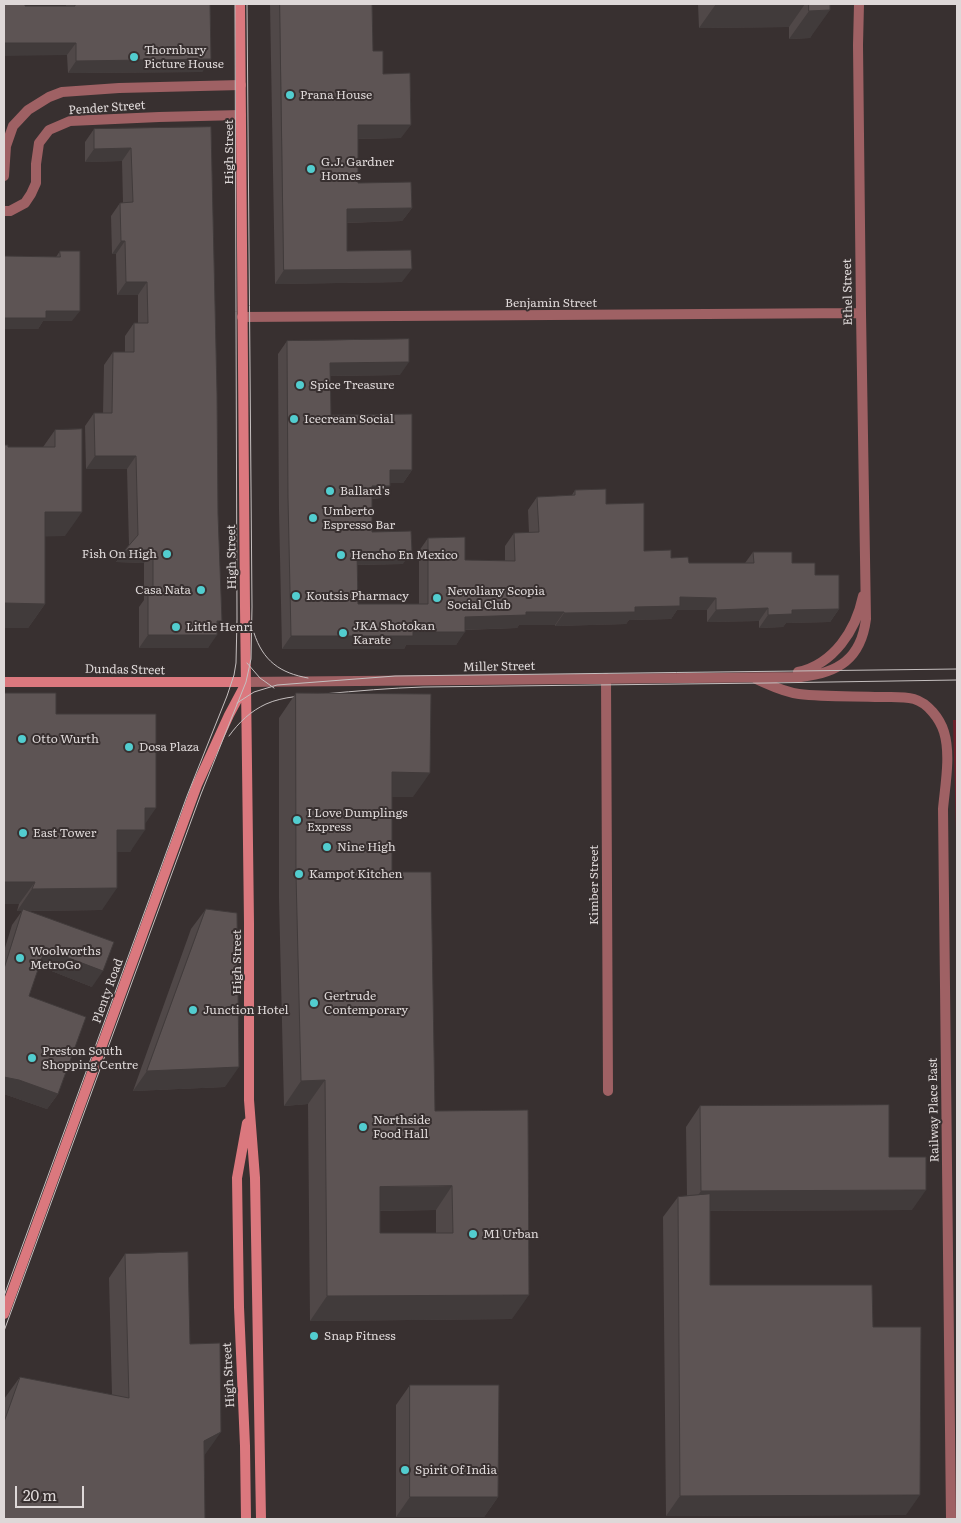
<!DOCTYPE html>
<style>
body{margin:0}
#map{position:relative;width:961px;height:1523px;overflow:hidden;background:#383030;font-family:Literata,serif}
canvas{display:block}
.frame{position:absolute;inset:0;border:5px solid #ded8d8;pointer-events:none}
.scale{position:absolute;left:15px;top:1486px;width:69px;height:22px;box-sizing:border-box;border:2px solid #ded8d8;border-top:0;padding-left:6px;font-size:15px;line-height:18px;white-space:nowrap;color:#ded8d8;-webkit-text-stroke:4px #383030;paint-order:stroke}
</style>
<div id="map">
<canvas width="961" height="1523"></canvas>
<div class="frame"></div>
<div class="scale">20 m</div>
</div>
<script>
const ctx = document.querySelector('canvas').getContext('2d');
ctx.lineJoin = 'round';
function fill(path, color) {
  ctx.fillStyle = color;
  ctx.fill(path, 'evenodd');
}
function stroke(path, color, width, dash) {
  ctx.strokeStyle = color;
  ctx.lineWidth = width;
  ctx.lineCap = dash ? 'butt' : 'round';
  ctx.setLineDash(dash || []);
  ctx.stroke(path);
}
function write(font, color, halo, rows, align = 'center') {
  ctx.font = font + ' Literata,serif';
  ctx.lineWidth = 4;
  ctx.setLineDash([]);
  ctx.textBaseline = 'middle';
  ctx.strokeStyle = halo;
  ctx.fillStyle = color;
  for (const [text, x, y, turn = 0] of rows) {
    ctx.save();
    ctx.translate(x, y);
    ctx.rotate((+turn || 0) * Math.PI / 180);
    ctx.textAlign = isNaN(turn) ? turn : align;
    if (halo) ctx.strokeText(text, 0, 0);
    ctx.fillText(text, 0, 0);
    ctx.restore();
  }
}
const green = new Path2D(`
 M953,720H957V868Z`);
const street = new Path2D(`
 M4,176L6,146L13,126L28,110L49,97L62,92L119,88L241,85
 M4,211H10L25,203L31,194L36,183V164L39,143L49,130L70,121L159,117L241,115
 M242,317L861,313
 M798,672C834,664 856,630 863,596
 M606,678L608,1091
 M756,679C770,685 783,692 799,694C825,697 853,696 880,697C891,697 903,696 914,699C928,703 940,719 944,732C951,755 945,786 943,809L951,1519
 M246,682L801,677C838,673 861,659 866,619L861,313L858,45L859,4`);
const secondary = new Path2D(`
 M240,4L245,607L249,923V1100L255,1178L261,1519
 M4,682H246
 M4,1314L197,785L229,715L245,685
 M246,1519L245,1446L239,1307L237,1178L247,1123`);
const tram = new Path2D(`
 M254,633C263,661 280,673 308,678
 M247,663L260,678L274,688
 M237,703L254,692L277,685L395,676L957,669
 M229,736C239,722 251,711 266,704C284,696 304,696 323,694C357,691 390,688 423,687L767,683L957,680
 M4,1296L187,796L227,696L234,675L236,663L237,619L235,4
 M4,1331L201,794L246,682L251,659L252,607L247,4`);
const wall = new Path2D(`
 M66,4H210L211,59L202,72L68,73L67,55L25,6H66Z
 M270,4H372L373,51L383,74L401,138L358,139V183L412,208L402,221L347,223V251L402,282L275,284Z
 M698,4H830L810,38L789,39V27L699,28Z
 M211,127L217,628L208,648H139V607L144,600V563L116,562L129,545L127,469H86L85,426L94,413H103L104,365L113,352H125V336L134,323H138V295H117L116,254H112L111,216L120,203H123L122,161L85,162V142L94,129Z
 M60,251L72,321H43L38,329H4V256L56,257Z
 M287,341L400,375L330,376L331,415L412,470L403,483H390L381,498L372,499V532L403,564L357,565L358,604H419V551L428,538L465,560L505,561V546L514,533H529L528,510L537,497L572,495L575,490L606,504L644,551L689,563H745L753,552L792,563L815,575L839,609L830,622L786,623L783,627L759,628V621L707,622V610H677L671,619L629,620L626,624L555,626V625H519L517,628L465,630L456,645H406L404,649H282L279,511L278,354Z
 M55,430L65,536H45V604L28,628H4V445L8,447H43Z
 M4,693L56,714L145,824L130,852H117L102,910L27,911L92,987L39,966L29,996L58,1094L47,1109L4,1094V951L12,925L22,911H17L19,904H4Z
 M296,693L413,797H392V872L435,1111L512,1319L310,1321L308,1104L284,1106L279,898V718ZM436,1210V1233H380V1211Z
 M206,909L225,1087L133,1091L191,929Z
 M700,1106L889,1157L912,1210L710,1211V1285L873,1327L906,1515L666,1516L663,1217L678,1197L687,1196L686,1127Z
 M125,1254L190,1344L204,1456L4,1519V1399L20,1377L112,1395L109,1278Z
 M410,1385L498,1497L484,1517H396V1405Z`);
const shadedWall = new Path2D(`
 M716,4H805L789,27L699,28Z
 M830,10L810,38L789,39L809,11Z
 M4,43H76L67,55L4,56Z
 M211,59L202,72L68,73L76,61Z
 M358,125H411L401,138L348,139Z
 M131,148L122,161L85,162L94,149Z
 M412,208L402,221L337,223L347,209Z
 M121,241H125L116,254H112Z
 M412,269L402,282L275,284L284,270Z
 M126,282H147L138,295H117Z
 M46,311H80L72,321H43L38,329H4V318Z
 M409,362L400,375L321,376L330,363Z
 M95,456H136L127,469H86Z
 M390,470H412L403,483H381Z
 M372,486H390L381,498L362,499Z
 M45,512H82L65,536L28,537Z
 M125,550H153L144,563L116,562Z
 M412,551L403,564L348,565L357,552Z
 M680,597L716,598L707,610H677L671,619L629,620L626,624L555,626L564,613L635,607Z
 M4,603L45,604L28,628H4Z
 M768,608L759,621L707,622L716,610Z
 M839,609L830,622L786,623L783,627L759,628L768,615L792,610Z
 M526,612H564L555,625H519L517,628L456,630L465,617Z
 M217,621H222L212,634Z
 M413,632H465L456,645H406L404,649H282L291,636Z
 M148,635H217L208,648H139Z
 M392,772L430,773L413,797H375Z
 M145,808H156L141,830Z
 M117,830H145L130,852H102Z
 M4,882H35L19,904H4Z
 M117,888L102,910L17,911L32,889Z
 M45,949L103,971L92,987L34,964Z
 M239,1067L225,1087L133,1091L147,1071Z
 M4,1077L19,1080L58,1094L47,1109L4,1094Z
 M325,1080L308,1104L284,1106L301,1081Z
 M452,1186L436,1210L363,1211L380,1187Z
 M926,1190L912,1210L687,1211L701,1191Z
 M529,1295L512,1319L310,1321L327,1296Z
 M221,1432L204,1456V1441Z
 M920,1495L906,1515L666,1516L680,1496Z
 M410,1497H498L484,1517H396Z`);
const building = new Path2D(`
 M4,4H25V6H75V4H210L211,59L76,61V43H4Z
 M280,4H372L373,51H383V74L410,73L411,125H358V183L411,182L412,208L347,209V251L411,250L412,269L284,270Z
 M809,4H830V10L809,11Z
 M211,127L217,393L218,514L222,621H217V635H148V594H153V550H125L138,535L136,456H95L94,413H112L113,352H134V323H148L147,282H126L125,241H121L120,203L133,202L131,148L94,149V129Z
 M60,251H80V311H46V318H4V256L60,257Z
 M409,339V362L330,363L331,415L412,414V470H390V486H372V532L411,531L412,551L357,552L358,604H428V538L465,537V560L515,561L514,533L539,532L537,497L575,495V490L606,489V504L644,503V551L671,550V558L688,557L689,563H754L753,552H792V563H815V575H839V609L792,610V614L768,615V608L716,610V598L680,597V606L635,607V612L564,613V612H526V615L465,617V632H413V636H291L288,498L287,341Z
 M82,429V512H45V604L4,603V445H8V447H55V430Z
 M4,693H56V714H156V808H145V830H117V888L32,889L35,882H4Z
 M296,693L431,694L430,773L392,772V872H431L435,1111L528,1110L529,1295L327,1296L325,1080L301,1081L296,874ZM452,1186L453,1233H380V1187Z
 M23,909L114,942L103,971L45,949L29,996L86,1017L58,1094L19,1080L4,1077V969Z
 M206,909L237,913L239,1067L147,1071Z
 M889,1105V1157H926V1190L701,1191L700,1106Z
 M710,1194V1285H872L873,1327H921L920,1495L680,1496L678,1197Z
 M188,1252L190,1344L220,1343L221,1432L204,1441L205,1519H4V1422L20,1377L129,1398L125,1254Z
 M410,1385H499L498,1497H410Z`);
const markers = [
 [134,57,5,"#52cdcf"],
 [290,95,5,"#52cdcf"],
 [311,169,5,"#52cdcf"],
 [300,385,5,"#52cdcf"],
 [294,419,5,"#52cdcf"],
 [330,491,5,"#52cdcf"],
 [313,518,5,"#52cdcf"],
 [167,554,5,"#52cdcf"],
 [341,555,5,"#52cdcf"],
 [201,590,5,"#52cdcf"],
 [296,596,5,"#52cdcf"],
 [437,598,5,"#52cdcf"],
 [176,627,5,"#52cdcf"],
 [343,633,5,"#52cdcf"],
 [22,739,5,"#52cdcf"],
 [129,747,5,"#52cdcf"],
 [297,820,5,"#52cdcf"],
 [23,833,5,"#52cdcf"],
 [327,847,5,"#52cdcf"],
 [299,874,5,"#52cdcf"],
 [20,958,5,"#52cdcf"],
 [314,1003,5,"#52cdcf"],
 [193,1010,5,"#52cdcf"],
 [32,1058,5,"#52cdcf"],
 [363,1127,5,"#52cdcf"],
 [473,1234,5,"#52cdcf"],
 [314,1336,5,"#52cdcf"],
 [405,1470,5,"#52cdcf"]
];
const poiNames = [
 ["Thornbury",144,50],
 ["Picture House",144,64],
 ["Prana House",300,95],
 ["G.J. Gardner",321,162],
 ["Homes",321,176],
 ["Spice Treasure",310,385],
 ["Icecream Social",304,419],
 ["Ballard's",340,491],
 ["Umberto",323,511],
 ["Espresso Bar",323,525],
 ["Fish On High",157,554,"right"],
 ["Hencho En Mexico",351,555],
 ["Casa Nata",191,590,"right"],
 ["Nevoliany Scopia",447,591],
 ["Social Club",447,605],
 ["Koutsis Pharmacy",306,596],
 ["JKA Shotokan",353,626],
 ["Karate",353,640],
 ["Little Henri",186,627],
 ["Otto Wurth",32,739],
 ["Dosa Plaza",139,747],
 ["I Love Dumplings",307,813],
 ["Express",307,827],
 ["East Tower",33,833],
 ["Nine High",337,847],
 ["Kampot Kitchen",309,874],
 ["Woolworths",30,951],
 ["MetroGo",30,965],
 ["Gertrude",324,996],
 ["Contemporary",324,1010],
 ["Junction Hotel",203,1010],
 ["Preston South",42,1051],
 ["Shopping Centre",42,1065],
 ["Northside",373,1120],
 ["Food Hall",373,1134],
 ["M1 Urban",483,1234],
 ["Snap Fitness",324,1336],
 ["Spirit Of India",415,1470]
];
const streetNames = [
 ["Pender Street",107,108,-4],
 ["High Street",229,152,-90],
 ["Ethel Street",848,292,-91],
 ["Benjamin Street",551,303],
 ["High Street",232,557,-91],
 ["Miller Street",499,667,-1],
 ["Dundas Street",125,670,1],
 ["Kimber Street",594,885,-90],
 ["High Street",237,962,-90],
 ["Plenty Road",108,991,-70],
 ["Railway Place East",934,1110,-91],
 ["High Street",229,1375,-93]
];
fill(green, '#6d202a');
stroke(street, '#9f6164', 10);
stroke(secondary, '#db787e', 10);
stroke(tram, '#c5bfbf', 1);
fill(wall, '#504848');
fill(shadedWall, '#413b3b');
fill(building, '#5d5454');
stroke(building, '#413b3b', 1);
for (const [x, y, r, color] of markers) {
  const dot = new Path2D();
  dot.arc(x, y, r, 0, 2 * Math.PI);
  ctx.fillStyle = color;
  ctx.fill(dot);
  stroke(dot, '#383030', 2);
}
write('12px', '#ded8d8', '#383030', poiNames, 'left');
write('12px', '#ded8d8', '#383030', streetNames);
</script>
